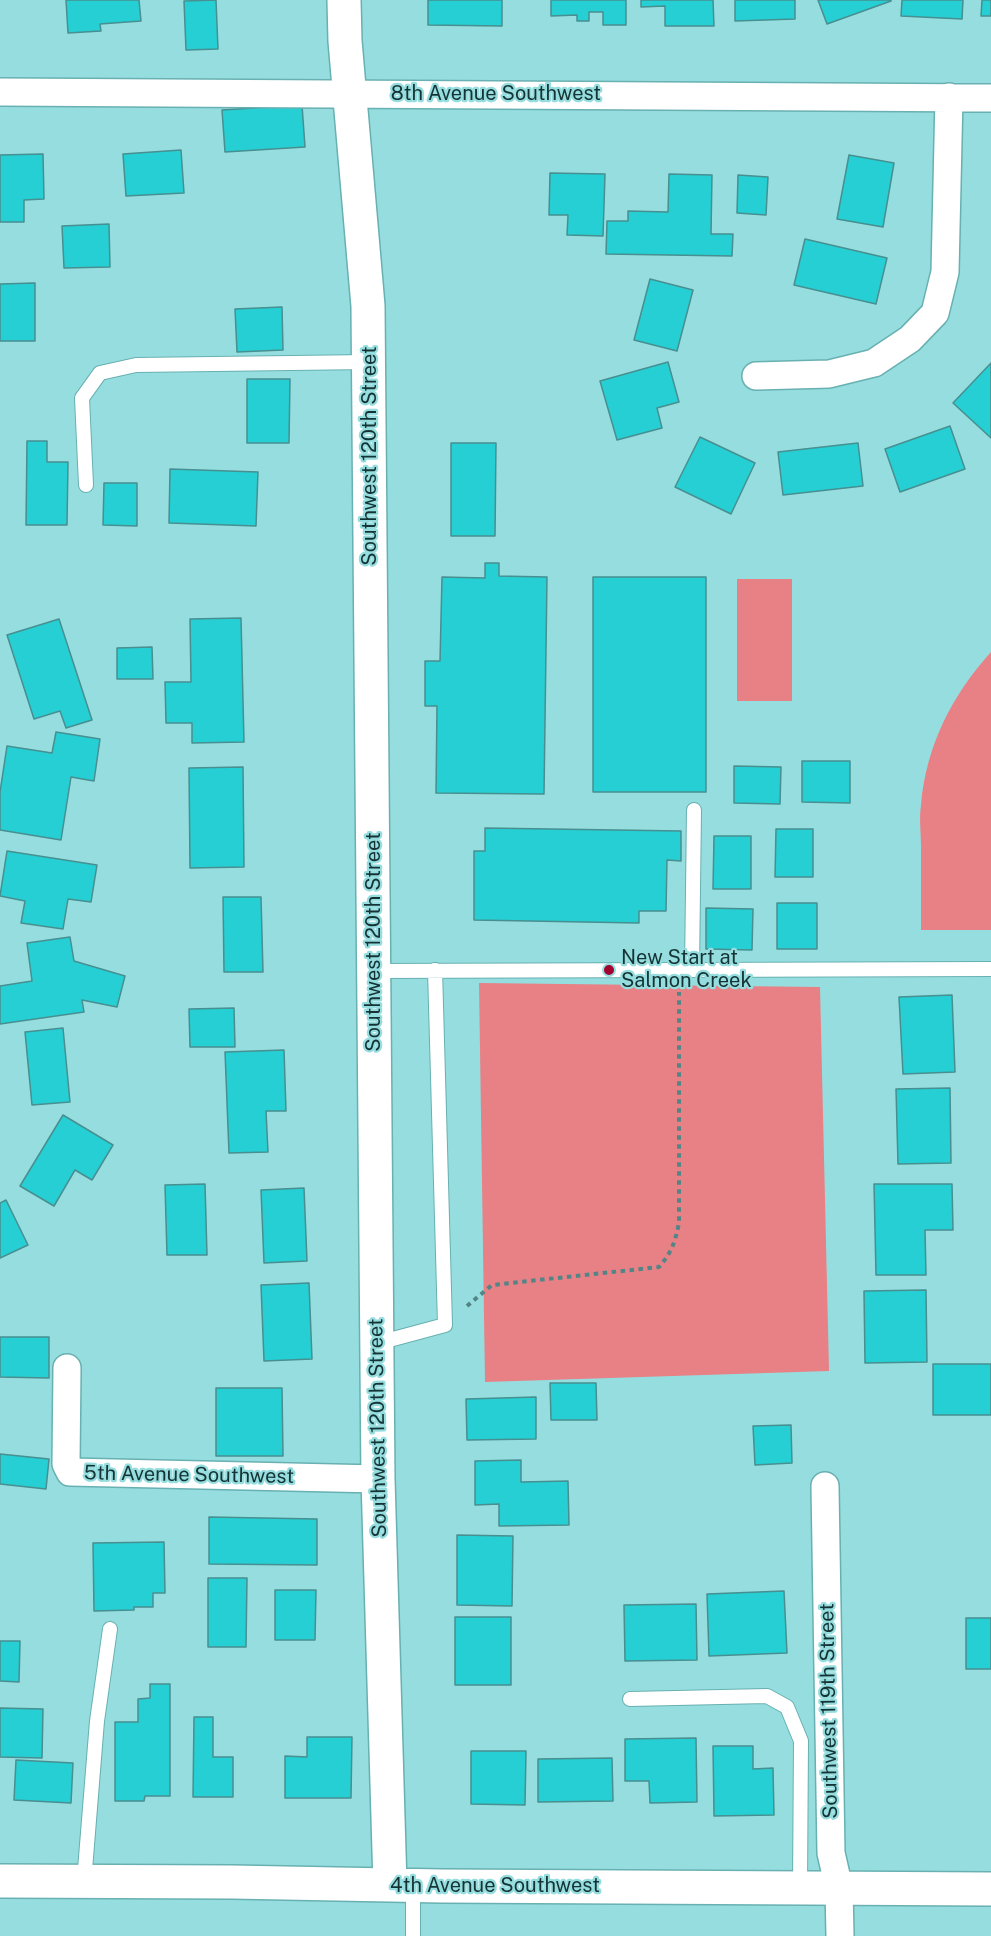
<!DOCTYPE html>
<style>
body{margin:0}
canvas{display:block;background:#95ddde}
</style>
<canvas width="991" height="1936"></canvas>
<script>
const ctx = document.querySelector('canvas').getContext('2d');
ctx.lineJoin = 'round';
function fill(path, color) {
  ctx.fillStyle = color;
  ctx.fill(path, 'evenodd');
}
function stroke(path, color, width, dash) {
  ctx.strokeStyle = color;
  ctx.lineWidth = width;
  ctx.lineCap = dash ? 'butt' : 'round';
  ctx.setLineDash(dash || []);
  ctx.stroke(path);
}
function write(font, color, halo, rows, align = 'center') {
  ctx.font = font + ' "Public Sans",sans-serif';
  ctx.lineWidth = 4.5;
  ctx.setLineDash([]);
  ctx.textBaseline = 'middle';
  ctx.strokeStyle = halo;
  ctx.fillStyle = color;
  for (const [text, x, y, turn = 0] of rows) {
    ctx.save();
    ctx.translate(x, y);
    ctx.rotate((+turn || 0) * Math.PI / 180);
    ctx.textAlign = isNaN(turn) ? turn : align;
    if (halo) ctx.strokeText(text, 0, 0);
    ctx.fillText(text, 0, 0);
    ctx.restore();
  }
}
const green = new Path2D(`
 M737,579H792V701H737Z
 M991,652V930H921C921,902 921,874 921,846C921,833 919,818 921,805C926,746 952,695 991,652Z
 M479,983L820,987L829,1371L485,1382Z`);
const building = new Path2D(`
 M66,0H139L141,21L100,24L101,31L68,33Z
 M216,0L218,49L186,50L184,1Z
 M428,0H502V26L428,25Z
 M551,0H626V25H603V12H589V21H577V15L551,16Z
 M641,0H713L714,26H665V6L641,7Z
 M735,0H795V19L735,21Z
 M818,0H891V1L827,24Z
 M902,0H963L962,19L901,16Z
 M982,0H991V16H981Z
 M302,105L305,147L225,152L222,110Z
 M181,150L184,193L126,196L123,154Z
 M43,154L44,199L24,200V222H0V155Z
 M849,155L894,163L883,227L837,219Z
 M550,173L605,174L603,236L567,235L568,215H549Z
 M669,174L712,175L711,234H733L732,256L606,254L607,221H628V211L668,212Z
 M738,175L768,177L766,215L737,213Z
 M109,224L110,267L64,268L62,226Z
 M805,239L887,258L876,304L794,285Z
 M650,279L693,290L677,351L634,340Z
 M35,283V341H0V284Z
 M282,307L283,350L237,352L235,309Z
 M668,362L679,402L657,408L662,428L617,440L600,381Z
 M991,363V438L953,403Z
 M247,379H290L289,443H247Z
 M950,426L965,469L900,492L885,449Z
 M700,437L755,463L731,514L675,487Z
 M27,441H47V462H68L67,525H26Z
 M451,443H496L495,536H451Z
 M858,443L863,486L783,495L778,452Z
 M170,469L258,472L256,526L169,523Z
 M104,483H137V526L103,525Z
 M485,563H499V576L547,577L544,794L436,793L437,706H425V661H440L442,577L485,578Z
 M593,577H706V792H593Z
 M241,618L244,742L192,743V723H166L165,682H191L190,619Z
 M59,619L92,720L66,728L60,711L34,719L7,635Z
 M152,647L153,679H117V648Z
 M56,732L100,739L94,781L71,777L61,840L0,830V792L7,746L52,753Z
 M802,761H850V803L802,802Z
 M734,766L781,767L780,804L734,803Z
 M243,767L244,867L190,868L189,768Z
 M485,828L681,831V861L667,860L666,911H639V923L474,920V851H485Z
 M776,829H813V877H775Z
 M714,836H751V889H713Z
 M7,851L97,865L91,902L68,899L63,929L21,923L25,901L0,896Z
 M223,897H261L263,972H224Z
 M777,903H817V949H777Z
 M706,908L753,909L752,950L706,949Z
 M70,937L74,961L125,976L117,1007L82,1000L84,1012L0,1024V986L32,981L27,943Z
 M952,995L955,1072L903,1074L899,997Z
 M234,1008L235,1047H190L189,1009Z
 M63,1028L70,1102L32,1105L25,1032Z
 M284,1050L286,1111H266L268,1152L229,1153L225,1052Z
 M950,1088L951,1163L898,1164L896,1089Z
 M63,1115L113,1145L92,1180L75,1170L54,1206L20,1186Z
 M205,1184L207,1255H167L165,1185Z
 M874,1184H952L953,1230H925L926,1275H876Z
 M304,1188L307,1261L264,1263L261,1190Z
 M6,1200L28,1245L0,1258V1203Z
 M309,1283L312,1359L264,1361L261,1285Z
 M926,1290L927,1362L865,1363L864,1291Z
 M0,1337H49V1378L0,1377Z
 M933,1364H991V1415H933Z
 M550,1383H596L597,1420H551Z
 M216,1388H282L283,1456H216Z
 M536,1397V1439L467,1440L466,1399Z
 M791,1425L792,1463L755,1465L753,1426Z
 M0,1454L49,1459L46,1489L0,1484Z
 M521,1460V1482L568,1481L569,1525L499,1526V1504L475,1505V1461Z
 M209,1517L317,1519V1565L209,1564Z
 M457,1535L513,1536L512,1606L457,1605Z
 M164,1542L165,1593H153V1607H134V1610L94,1611L93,1543Z
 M208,1578H247L246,1647H208Z
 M275,1590H316L315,1640H275Z
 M784,1591L787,1653L709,1656L707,1594Z
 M696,1604L697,1660L625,1661L624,1605Z
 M455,1617H511V1685H455Z
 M966,1618H991V1669H966Z
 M0,1641H20L19,1682L0,1681Z
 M150,1684H170V1796H145L144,1801H115V1722H138V1699L150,1698Z
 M0,1708L43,1709L42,1758L0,1757Z
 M194,1717H213V1757H233V1797H193Z
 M307,1737H352L351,1798H285V1756L307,1757Z
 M696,1738L697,1802L650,1803L649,1781H625V1739Z
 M713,1746H753V1769L773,1768L774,1815L714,1816Z
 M471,1751H526L525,1805L471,1804Z
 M612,1758L613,1801L538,1802V1759Z
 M16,1760L73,1763L71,1803L14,1800Z`);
const path = new Path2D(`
 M467,1306L492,1285L659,1267C672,1252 675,1242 679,1223V992`);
const lane = new Path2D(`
 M86,485L82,398L100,373L136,365L369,362
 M692,970L694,810
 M374,971L991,969
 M378,1343L445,1325L435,970
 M630,1699L767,1696L787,1707L801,1741L800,1887
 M84,1882L97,1721L110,1629
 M413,1936V1886`);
const street = new Path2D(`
 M0,92L991,98
 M756,376L829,374L874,363L910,339L935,313L945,272L949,97
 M67,1368L66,1464L70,1472L378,1479
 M825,1486L831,1853L839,1888L840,1936`);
const secondary = new Path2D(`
 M344,0L345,41L368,306L378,1479L390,1885
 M0,1881L232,1882L442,1886L991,1889`);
const markers = [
 [609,970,6,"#a3042f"]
];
const streetNames = [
 ["8th Avenue Southwest",496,94],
 ["Southwest 120th Street",370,456,-90],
 ["Southwest 120th Street",374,942,-90],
 ["Southwest 120th Street",378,1428,-91],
 ["5th Avenue Southwest",189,1475,1],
 ["Southwest 119th Street",829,1711,-91],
 ["4th Avenue Southwest",495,1886]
];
const poiNames = [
 ["New Start at",621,958],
 ["Salmon Creek",621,981]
];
fill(green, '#e88186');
fill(building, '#26cfd3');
stroke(building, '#478f90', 1.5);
stroke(lane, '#68b0b1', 16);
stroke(street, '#68b0b1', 30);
stroke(secondary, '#68b0b1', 36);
stroke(path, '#538586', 4, [4.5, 4.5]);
stroke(lane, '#fff', 14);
stroke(street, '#fff', 27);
stroke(secondary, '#fff', 33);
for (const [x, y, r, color] of markers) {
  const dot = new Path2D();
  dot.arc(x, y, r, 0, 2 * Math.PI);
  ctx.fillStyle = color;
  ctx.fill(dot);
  stroke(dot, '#95ddde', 2);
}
write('20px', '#153334', '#95ddde', streetNames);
write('20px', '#153334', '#95ddde', poiNames, 'left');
</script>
